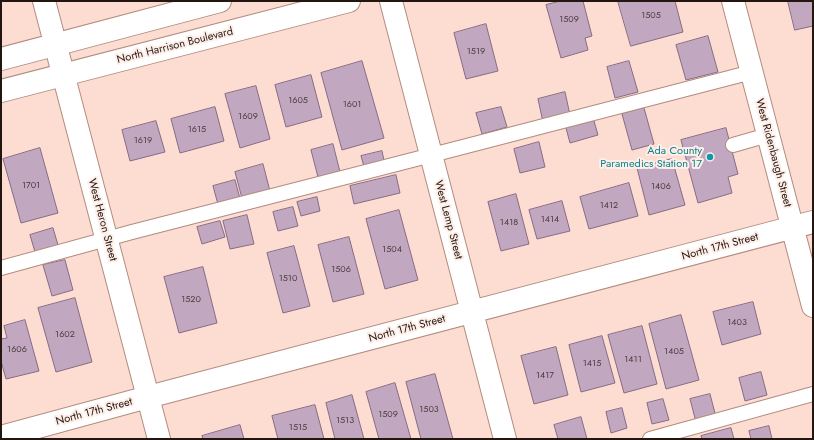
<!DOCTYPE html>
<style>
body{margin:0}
#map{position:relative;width:814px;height:440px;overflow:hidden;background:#fddcd1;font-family:Jost,sans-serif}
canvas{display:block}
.frame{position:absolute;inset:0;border:2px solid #231510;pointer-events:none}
</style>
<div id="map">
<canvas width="814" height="440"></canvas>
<div class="frame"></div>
</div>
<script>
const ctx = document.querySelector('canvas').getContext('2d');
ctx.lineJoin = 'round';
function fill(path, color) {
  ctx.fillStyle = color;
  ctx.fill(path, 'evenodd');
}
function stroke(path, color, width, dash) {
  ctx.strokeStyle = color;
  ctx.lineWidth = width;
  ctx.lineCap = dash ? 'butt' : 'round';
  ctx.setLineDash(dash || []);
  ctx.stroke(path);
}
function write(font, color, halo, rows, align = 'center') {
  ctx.font = font + ' Jost,sans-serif';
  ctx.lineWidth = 4;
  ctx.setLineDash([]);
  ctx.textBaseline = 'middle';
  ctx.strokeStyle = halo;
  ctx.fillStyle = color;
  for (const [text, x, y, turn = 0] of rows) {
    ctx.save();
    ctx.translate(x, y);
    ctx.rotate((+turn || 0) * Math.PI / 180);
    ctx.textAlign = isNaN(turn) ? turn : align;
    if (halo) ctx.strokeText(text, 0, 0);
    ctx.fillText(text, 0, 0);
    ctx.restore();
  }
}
const building = new Path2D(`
 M561,1H583L592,36L585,38L588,50L561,58L546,5Z
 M618,1H675L683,32L631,46Z
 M788,1H813V26L795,30Z
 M486,24L498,71L466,79L454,33Z
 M708,36L718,72L686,80L676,45Z
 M362,61L384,138L342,150L321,73Z
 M629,61L638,92L615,98L607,67Z
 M311,75L322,117L286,127L275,85Z
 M256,86L270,139L240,148L225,94Z
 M565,92L570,115L543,122L538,99Z
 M215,107L224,141L180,153L171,119Z
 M501,107L507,127L482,134L476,113Z
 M644,108L654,144L632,150L622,114Z
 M156,121L165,152L130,161L122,130Z
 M594,121L598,135L570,143L566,128Z
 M726,128L738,174L728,177L732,193L698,203L681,140Z
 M539,142L545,167L520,173L514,149Z
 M333,144L341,176L319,181L311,150Z
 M40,148L58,213L21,223L3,159Z
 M382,151L385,165L365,170L361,156Z
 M672,159L685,205L649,215L637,168Z
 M263,164L271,195L243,202L235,172Z
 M396,175L400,193L354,204L350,186Z
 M235,180L241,202L219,208L213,186Z
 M629,183L638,216L589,229L580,197Z
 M516,194L529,244L501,251L488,202Z
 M317,197L320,211L301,216L297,202Z
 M562,201L570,231L537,239L529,210Z
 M293,207L298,226L278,231L273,212Z
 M399,210L418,280L385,289L366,219Z
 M247,215L254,244L230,249L223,221Z
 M220,221L225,237L202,244L197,227Z
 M53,228L58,245L35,252L30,235Z
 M349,237L364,294L333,302L318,245Z
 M294,246L310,306L283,313L267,253Z
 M65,260L73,290L52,296L43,265Z
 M203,267L217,323L179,333L164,277Z
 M75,298L92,362L56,372L38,308Z
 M753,302L761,334L722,345L713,312Z
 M681,315L699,380L666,389L649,324Z
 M25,320L39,371L6,379L1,361V339L7,338L4,326Z
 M642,326L657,384L624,393L608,335Z
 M602,336L615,383L581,392L569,345Z
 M556,347L568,395L534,404L521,356Z
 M761,372L767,395L745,401L739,378Z
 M435,374L453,439H421L406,382Z
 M395,383L411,439H379L366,392Z
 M710,394L716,417L696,422L690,399Z
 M352,395L364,439H335L326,403Z
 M663,399L669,420L652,424L647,403Z
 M315,405L324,439H278L272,416Z
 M622,408L627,428L611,433L606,412Z
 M581,417L587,439H558L554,425Z
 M240,425L244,439H203L202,436Z
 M769,426L772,439H751L749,431Z
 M731,428L734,439H702L701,436Z`);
const lane = new Path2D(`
 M733,145L768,135
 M1,268L132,232L455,149L752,72
 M650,439L813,394`);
const street = new Path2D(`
 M44,1L159,439
 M391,1L505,439
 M733,1L813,306
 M1,437L148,397L813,222`);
const secondary = new Path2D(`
 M1,59L220,1
 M1,91L349,1`);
const markers = [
 [710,157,4,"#0f9aa8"]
];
const numberNames = [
 ["1505",651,16],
 ["1509",569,20],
 ["1519",476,52],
 ["1605",298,101],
 ["1601",352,105],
 ["1609",248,117],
 ["1615",197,130],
 ["1619",143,141],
 ["1701",31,186],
 ["1406",661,187],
 ["1412",609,206],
 ["1414",550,220],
 ["1418",509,223],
 ["1504",392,250],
 ["1506",341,270],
 ["1510",288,279],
 ["1520",191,300],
 ["1403",737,323],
 ["1602",65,335],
 ["1606",17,350],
 ["1405",674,352],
 ["1411",633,360],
 ["1415",592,364],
 ["1417",545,376],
 ["1503",429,410],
 ["1509",388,415],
 ["1513",345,421],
 ["1515",298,428]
];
const streetNames = [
 ["North Harrison Boulevard",175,46,-14],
 ["West Ridenbaugh Street",773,153,75],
 ["West Heron Street",102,220,75],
 ["West Lemp Street",448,220,75],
 ["North 17th Street",720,247,-15],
 ["North 17th Street",407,329,-15],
 ["North 17th Street",94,412,-15]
];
const cultureNames = [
 ["Ada County",702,151],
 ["Paramedics Station 17",702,164]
];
fill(building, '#c1a8c0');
stroke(building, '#866b84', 1);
stroke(lane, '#b28c7f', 16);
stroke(street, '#b28c7f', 24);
stroke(secondary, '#b28c7f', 24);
stroke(lane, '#fff', 14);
stroke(street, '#fff', 22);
stroke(secondary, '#fff', 22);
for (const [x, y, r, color] of markers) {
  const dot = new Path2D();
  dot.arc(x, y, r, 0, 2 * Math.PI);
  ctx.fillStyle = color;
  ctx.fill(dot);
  stroke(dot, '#feeee8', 1.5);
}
write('9px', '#4a3a3c', null, numberNames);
write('11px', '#231510', '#feeee8', streetNames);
write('11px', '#0d838f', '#feeee8', cultureNames, 'right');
</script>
